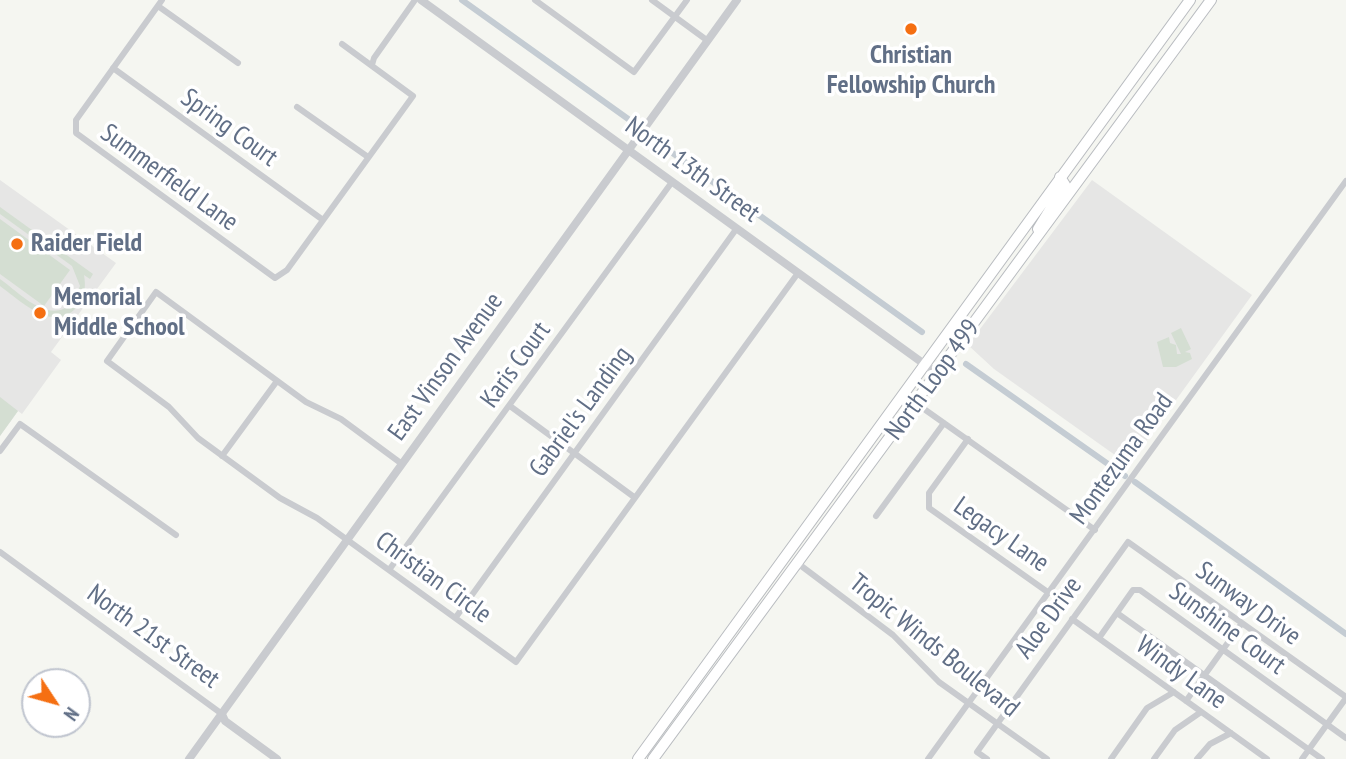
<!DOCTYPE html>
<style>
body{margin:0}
#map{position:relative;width:1346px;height:759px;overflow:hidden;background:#f5f6f1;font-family:"PT Sans Narrow",sans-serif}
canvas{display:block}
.north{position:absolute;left:21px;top:668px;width:70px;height:70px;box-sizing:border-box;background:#fff;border:2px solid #c0c5cf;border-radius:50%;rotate:126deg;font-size:19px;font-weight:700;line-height:28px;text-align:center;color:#616f86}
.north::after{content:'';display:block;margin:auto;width:24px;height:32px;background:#f56f12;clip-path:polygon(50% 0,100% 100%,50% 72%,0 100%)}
</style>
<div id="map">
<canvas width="1346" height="759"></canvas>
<div class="north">N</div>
</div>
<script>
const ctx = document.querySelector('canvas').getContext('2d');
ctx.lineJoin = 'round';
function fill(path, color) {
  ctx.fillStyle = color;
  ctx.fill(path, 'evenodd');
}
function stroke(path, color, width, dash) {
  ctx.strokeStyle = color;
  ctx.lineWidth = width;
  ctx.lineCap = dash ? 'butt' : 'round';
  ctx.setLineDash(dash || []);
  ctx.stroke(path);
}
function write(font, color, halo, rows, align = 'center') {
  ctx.font = font + ' "PT Sans Narrow",sans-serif';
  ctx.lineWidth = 7;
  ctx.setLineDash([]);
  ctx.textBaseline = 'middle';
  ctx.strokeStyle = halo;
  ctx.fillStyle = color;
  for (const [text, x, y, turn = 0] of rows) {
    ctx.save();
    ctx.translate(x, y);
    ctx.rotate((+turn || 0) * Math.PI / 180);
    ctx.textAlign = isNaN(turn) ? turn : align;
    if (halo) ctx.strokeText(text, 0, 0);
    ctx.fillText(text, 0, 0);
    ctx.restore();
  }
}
const built = new Path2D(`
 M0,180L116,263L51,352L61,360L22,414L18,411L0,436Z
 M1092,180L1252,295L1129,465L994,369L968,345Z`);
const green = new Path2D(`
 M0,207L93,274L90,279L84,275C86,286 85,298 77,307C53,334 21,301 0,286V279C21,294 48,325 73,303L80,286L72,266L0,214Z
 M0,219L70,270L44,306L0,274Z
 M1181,328L1191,349L1185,352L1190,353L1192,359L1176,367H1163L1157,342L1169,337L1170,343L1176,345L1177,354H1181L1171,333Z
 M0,397L18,411L0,436Z`);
const canal = new Path2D(`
 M462,0L631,121
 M653,139L922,332
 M966,364L1125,476
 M1135,482L1346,634`);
const minor = new Path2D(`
 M162,0L76,120V133L275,278L287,270L413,96L342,44
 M535,0L634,72L687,0
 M652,0L708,41
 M158,6L238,63
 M372,65L374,58L415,0
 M113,68L323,220
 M297,107L368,157
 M917,404L1095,530
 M510,406L634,497
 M968,439L929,493V508L1049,593
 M0,451L20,424L176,535
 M222,456L277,381
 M402,464L341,419L306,402L156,292L107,361L169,407L198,438L280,498L317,518L516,662L798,273
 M876,516L944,423
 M0,552L222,714
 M796,562L893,635L939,682L1047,759
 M389,570L672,182
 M1117,613L1322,759
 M456,617L737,228
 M1072,619L1267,759
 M1099,638L1133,590H1140L1346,738
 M1186,701L1242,623
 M928,759L1346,181
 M987,759L977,752L1128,542L1346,697
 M1111,759L1147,708L1174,692
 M1154,759L1175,730L1201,712
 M1197,759L1210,744L1231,733
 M1302,759L1346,698`);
const tertiary = new Path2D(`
 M421,0L938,374
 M222,714L225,721L277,759
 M189,759L737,0`);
const primary = new Path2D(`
 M1038,229L1065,185L1060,177
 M638,759L1190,0
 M653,759L1211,0`);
const markers = [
 [911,29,7,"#f56f12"],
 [17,244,7,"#f56f12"],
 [40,313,7,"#f56f12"]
];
const poiNames = [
 ["Christian",911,56,"center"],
 ["Fellowship Church",911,86,"center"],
 ["Raider Field",31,244],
 ["Memorial",54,298],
 ["Middle School",54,328]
];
const streetNames = [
 ["Spring Court",229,128,36],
 ["North 13th Street",692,170,36],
 ["Summerfield Lane",169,178,36],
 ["Karis Court",516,365,-54],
 ["East Vinson Avenue",446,367,-54],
 ["North Loop 499",933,380,-54],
 ["Gabriel's Landing",581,412,-54],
 ["Montezuma Road",1122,459,-54],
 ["Legacy Lane",1001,535,35],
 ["Christian Circle",433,578,36],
 ["Sunway Drive",1248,604,36],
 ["Aloe Drive",1049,618,-54],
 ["Sunshine Court",1227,629,36],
 ["North 21st Street",153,637,36],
 ["Tropic Winds Boulevard",934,646,39],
 ["Windy Lane",1181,673,36]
];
fill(built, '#e6e6e5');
fill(green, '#d4ded2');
stroke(canal, '#c4ccd3', 6);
stroke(primary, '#b9bcc0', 12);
stroke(minor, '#c9cbcf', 6);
stroke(tertiary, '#c9cbcf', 8);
stroke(primary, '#fff', 10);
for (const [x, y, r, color] of markers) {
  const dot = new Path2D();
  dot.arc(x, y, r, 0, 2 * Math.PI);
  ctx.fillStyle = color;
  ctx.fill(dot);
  stroke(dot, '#fff', 2.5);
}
write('bold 26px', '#616f86', '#fff', poiNames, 'left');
write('26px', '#616f86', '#fff', streetNames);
</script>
